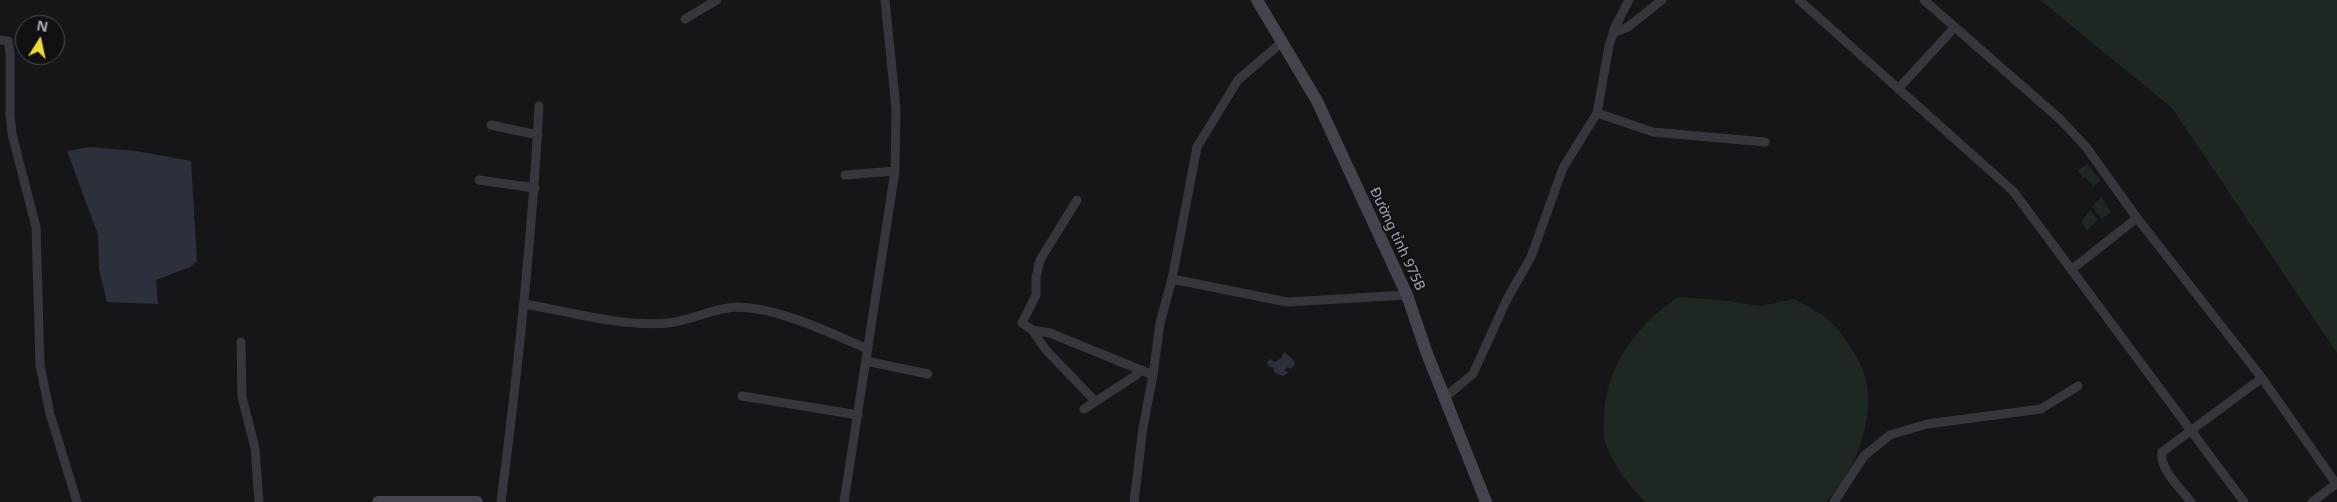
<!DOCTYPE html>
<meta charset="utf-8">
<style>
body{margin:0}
#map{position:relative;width:2337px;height:502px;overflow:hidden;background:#161517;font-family:"Noto Sans",sans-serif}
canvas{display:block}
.north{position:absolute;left:15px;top:15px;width:50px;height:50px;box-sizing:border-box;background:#111012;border:1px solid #4d4d54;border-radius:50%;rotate:10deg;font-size:14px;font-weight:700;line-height:20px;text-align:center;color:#a7a8b7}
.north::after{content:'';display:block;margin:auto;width:18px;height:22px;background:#efdb35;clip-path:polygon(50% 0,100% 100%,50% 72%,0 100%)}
</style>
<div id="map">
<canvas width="2337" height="502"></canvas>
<div class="north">N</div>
</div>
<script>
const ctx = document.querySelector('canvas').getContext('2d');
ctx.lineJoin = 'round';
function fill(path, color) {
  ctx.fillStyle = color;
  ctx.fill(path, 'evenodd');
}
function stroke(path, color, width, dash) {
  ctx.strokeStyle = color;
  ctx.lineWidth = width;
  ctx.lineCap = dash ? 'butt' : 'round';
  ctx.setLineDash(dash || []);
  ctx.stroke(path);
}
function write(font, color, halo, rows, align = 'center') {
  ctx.font = font + ' "Noto Sans",sans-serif';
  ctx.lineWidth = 4;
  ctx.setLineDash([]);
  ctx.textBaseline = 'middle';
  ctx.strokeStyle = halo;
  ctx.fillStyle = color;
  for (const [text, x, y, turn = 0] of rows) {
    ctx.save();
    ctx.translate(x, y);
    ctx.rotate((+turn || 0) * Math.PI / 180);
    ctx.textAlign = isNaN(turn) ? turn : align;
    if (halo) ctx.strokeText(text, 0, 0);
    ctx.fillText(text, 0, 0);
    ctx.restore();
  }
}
const green = new Path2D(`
 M2040,0H2337V353L2172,108Z
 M2087,164L2101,180L2093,186L2086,177L2083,178L2078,170Z
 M2101,197L2111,212L2102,219L2092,207Z
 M2090,210L2098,220L2087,230L2081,222Z
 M1679,297L1722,300L1760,306L1794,299C1807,306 1823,314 1833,324C1844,337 1856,353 1862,368C1880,410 1856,472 1826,502H1645C1629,486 1612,464 1605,442C1603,435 1604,426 1604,419C1604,368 1638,323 1679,297Z`);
const water = new Path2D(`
 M90,147L136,151L191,161L197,261L190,267L156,280L158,304L107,302L99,269L98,235L67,151Z
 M1284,352L1293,359L1295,365L1290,369L1288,367L1284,370L1289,373L1283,376L1275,373L1273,367H1269L1267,362L1270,359L1275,362L1281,358Z`);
const street = new Path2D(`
 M1799,0L2013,191L2244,502
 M1924,0L2061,120L2086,147L2137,218L2262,378L2337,485
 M685,19L717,0
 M1613,33L1628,27L1662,0
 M0,40L8,41L10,51V115L12,134L36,227L40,365L50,414L77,502
 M1898,89L1954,28
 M1597,113L1653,132L1765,142
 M491,125L538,135
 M845,175L895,171
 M479,180L535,188
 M1077,200L1040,260L1036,277V295L1022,323L1032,330L1050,333L1153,375
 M2071,270L2137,218
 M1172,279L1287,302L1407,295
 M525,304C571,312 621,327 668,323C692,321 714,307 738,307C780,308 830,333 868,349
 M1032,330L1046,350L1095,401
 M241,342L242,397L255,448L259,502
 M866,361L928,374
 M742,396L858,415
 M1445,397L1473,374L1507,299L1531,257L1563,168L1597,113L1609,46L1615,27L1629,0
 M1084,409L1135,376L1140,371
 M501,502C518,370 532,238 539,106
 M844,502L895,171L896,109L885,0
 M1134,502L1143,428L1153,375L1160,323L1172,279L1197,147L1238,80L1282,42
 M1834,502L1864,456L1890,435L1927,424L2041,409L2078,386
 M2191,502C2181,489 2159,469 2162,452L2262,378
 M2312,502L2336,484`);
const secondary = new Path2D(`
 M1257,0L1317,101L1407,295L1426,351L1486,502
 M378,502H477`);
const streetNames = [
 ["Đường tỉnh 975B",1397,239,65]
];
fill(green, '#1f2722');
fill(water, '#2b303b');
stroke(street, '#37363c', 9);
stroke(secondary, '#44444c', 12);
write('14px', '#a7a8b7', '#111012', streetNames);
</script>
